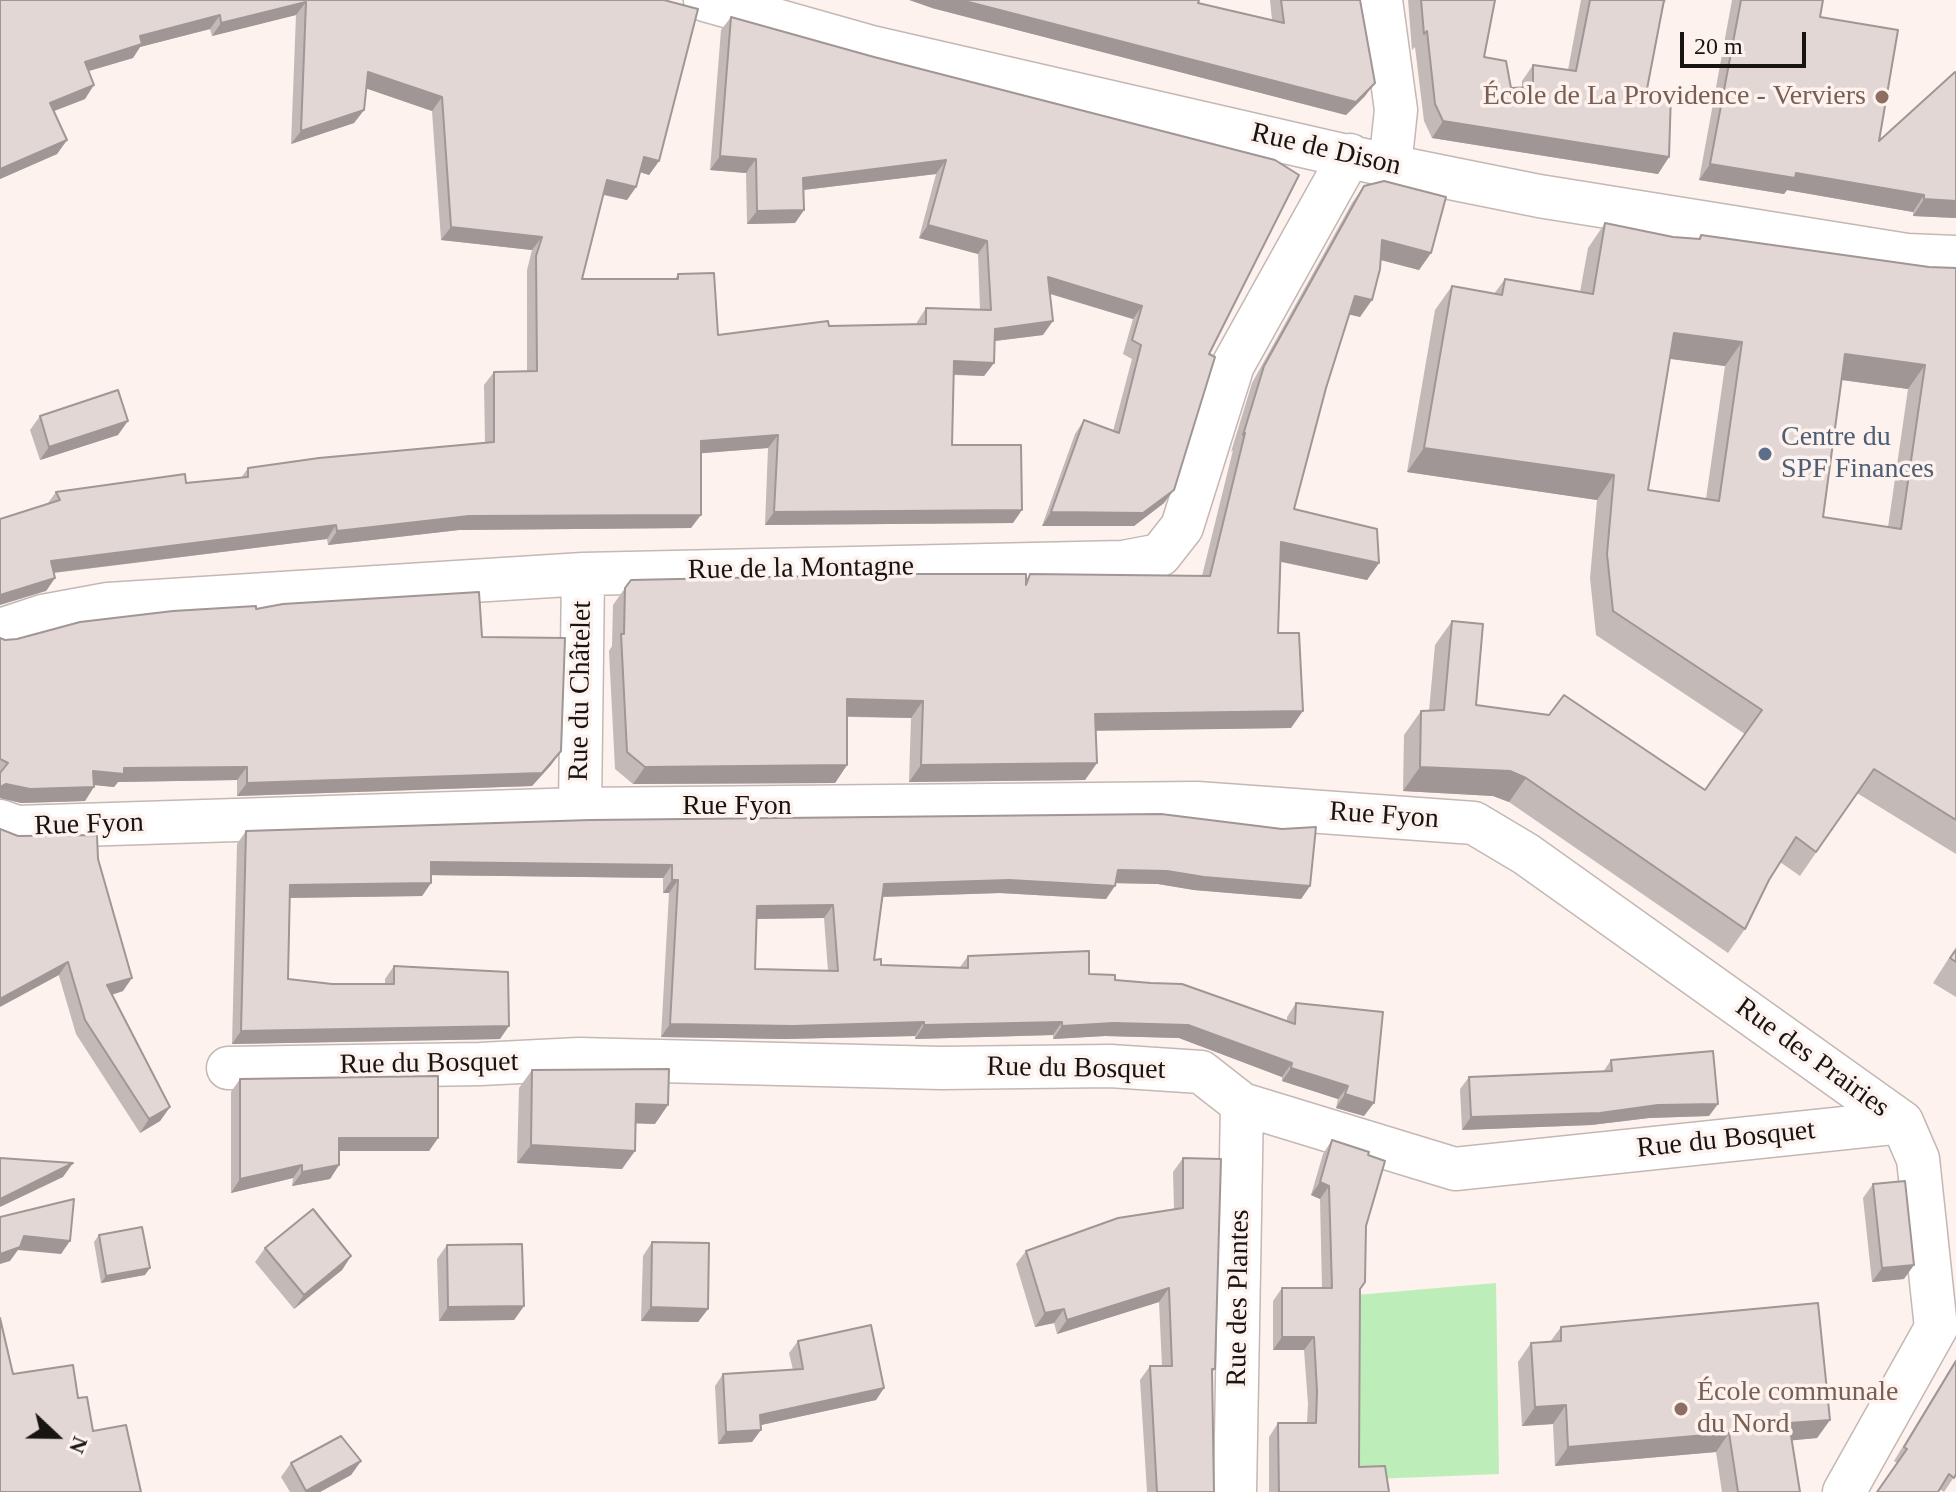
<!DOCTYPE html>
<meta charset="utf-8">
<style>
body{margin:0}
#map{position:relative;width:1956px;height:1492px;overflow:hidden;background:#fdf2ed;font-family:"Times New Roman",serif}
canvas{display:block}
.north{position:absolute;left:16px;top:1396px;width:80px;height:80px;-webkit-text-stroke:6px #fdf2ed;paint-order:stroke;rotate:112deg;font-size:22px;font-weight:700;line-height:32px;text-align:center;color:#171412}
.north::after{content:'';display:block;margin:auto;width:28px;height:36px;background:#171412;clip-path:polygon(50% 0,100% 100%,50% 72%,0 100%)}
.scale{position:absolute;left:1680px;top:32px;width:126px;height:36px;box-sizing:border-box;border:4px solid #171412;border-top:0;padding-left:10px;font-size:24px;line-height:28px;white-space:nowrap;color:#171412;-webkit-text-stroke:6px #fdf2ed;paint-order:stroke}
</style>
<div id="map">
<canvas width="1956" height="1492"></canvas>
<div class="north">N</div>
<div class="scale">20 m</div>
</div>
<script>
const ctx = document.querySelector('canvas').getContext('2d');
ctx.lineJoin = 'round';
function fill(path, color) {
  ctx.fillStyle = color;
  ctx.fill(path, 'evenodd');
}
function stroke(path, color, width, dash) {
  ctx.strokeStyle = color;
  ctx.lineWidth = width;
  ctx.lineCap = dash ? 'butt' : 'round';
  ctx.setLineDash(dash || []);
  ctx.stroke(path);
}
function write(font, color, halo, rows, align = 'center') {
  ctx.font = font + ' "Times New Roman",serif';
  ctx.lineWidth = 7;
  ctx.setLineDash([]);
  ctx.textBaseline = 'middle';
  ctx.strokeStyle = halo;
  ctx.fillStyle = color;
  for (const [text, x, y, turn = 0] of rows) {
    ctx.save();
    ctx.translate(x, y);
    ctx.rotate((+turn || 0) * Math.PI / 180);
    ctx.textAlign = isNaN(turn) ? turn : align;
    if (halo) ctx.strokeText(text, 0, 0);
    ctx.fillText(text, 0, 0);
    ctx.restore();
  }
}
const green = new Path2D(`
 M1496,1283L1499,1474L1349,1480L1356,1295Z`);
const minor = new Path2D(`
 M705,0L871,47L1390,166L1539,196L1907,255L1956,257
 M1381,0L1396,110L1390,166
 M0,630L43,616L108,604L583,574L1123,562L1160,555L1182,527L1233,365L1350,155
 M580,809L583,574
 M0,821L17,827L580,809L1197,803L1474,823L1526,854L1902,1122L1918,1159L1936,1328L1844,1492
 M228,1068L480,1064L579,1059L941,1068L1110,1066L1201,1072L1242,1104L1455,1169L1902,1122
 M1235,1492L1242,1104`);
const wall = new Path2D(`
 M0,0H664L659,161L649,175L640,172L636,187L627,200L603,195L582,279H675L678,274L718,335L829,326L917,324V322L926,308L980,310L978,254L919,238L936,174L804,190V210L795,223L747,224L746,173L710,170L721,30L731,17L874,57L1209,354L1164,503L1134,526H1042L1075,434L1084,420L1113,431L1132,359L1123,354L1133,319L1050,294L1043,335L995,341L994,363L984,376L954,375L952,445L1013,523L765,525L768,448L701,453L691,528L459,530L328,545L327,539L54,573L55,578L46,591L48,503L56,492L241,478L248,468L485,443L484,385L494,372H527V270L532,250L441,240L432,111L366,88L364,110L354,123L291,144L296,15L212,36L210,29L140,47L133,58L89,71L85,99L54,111L67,140L57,154L0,179Z
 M1270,0H1360L1365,96L1346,115L932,8L1198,3L1272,20Z
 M1408,0H1495L1484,57L1511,88L1522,87V81L1533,65L1568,70L1581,0H1666L1664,4L1647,89L1669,157L1658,174L1432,138L1424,121L1415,47L1412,50Z
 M1732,0H1823L1820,17L1879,141L1956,73V218L1913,216V212L1787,190L1784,194L1699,180Z
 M1364,186L1431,253L1419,270L1380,260L1360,317L1349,314L1326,388L1294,509L1379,563L1367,580L1281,562L1278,633L1291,728L1096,730L1097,763L1085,780L909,782L911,718L847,717V765L835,783L633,784L615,769L609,651L612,646L613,605L625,588L1026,580L1030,574L1202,576L1233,450L1231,452L1252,383L1352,203Z
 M1605,223L1673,237L1698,239L1701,235L1929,267L1956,268V854L1857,793L1800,876L1780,862L1769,880L1745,929L1728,953L1509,802L1493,796L1403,791L1404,735L1421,711H1429L1435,645L1452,621L1476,705L1705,790L1745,734L1596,635L1590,578L1597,500L1407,472L1435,310L1452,286L1494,294L1505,279L1580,292L1588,248ZM1670,359L1725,366L1706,499L1648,490ZM1841,380L1908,389L1888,527L1823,517Z
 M40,416L118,435L40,460L30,430Z
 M256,609L482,637L561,751L551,765L532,786L237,796V780L118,782L114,787L94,785L85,801L21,803L0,798V638L5,640L17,639Z
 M246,831L1310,886L1301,899L1194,890L1158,884L1116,883L1106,899L1000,893L883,897L874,960L881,965L960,967L968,956L1089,974L1115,980L1287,1021V1017L1296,1003L1364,1116L1336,1108L1338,1099L1282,1081V1077L1179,1038L1105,1036L1053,1039V1035L915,1039V1036L784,1039L661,1037L669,893H663V878L431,875V883L422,896L290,898L288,979L332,984H385V979L394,966L500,1039L232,1044L237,844ZM824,918L828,971L755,969L756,919Z
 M18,836L98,859L123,991L112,995L170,1107L160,1121L140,1133L76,1034Z
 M1956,947V997L1933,983Z
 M1611,1060L1709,1116L1649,1118L1591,1125L1462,1130L1460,1089L1469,1077L1603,1072Z
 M532,1070L655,1124L636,1123L622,1169L517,1163L519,1088Z
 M240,1079L438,1138L429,1151H339V1165L330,1179L292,1186L293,1178L231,1193V1092Z
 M1332,1140L1366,1226L1360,1289L1359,1467L1389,1492H1269V1437L1278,1423H1307L1308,1404L1304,1350H1273V1301L1282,1288H1322L1320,1199L1311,1195L1323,1154Z
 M1183,1158L1215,1369L1212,1373L1214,1492H1147L1140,1380L1150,1366H1162L1159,1302L1057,1334L1054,1323L1035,1327L1016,1264L1026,1251L1174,1209L1173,1172Z
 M1873,1184L1904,1279L1872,1282L1863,1198Z
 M99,1235L145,1275L101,1283L94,1242Z
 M652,1242L708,1309L698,1322L641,1321L643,1256Z
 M447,1245L524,1306L514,1320L439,1321L437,1259Z
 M265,1248L351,1256L342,1270L294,1309L255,1262Z
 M1561,1327L1830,1420L1817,1438L1792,1440L1800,1492H1722L1716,1452L1555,1466L1553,1424L1522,1426L1518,1362L1531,1343L1550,1342Z
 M798,1341L884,1388L876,1400L761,1425L752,1442L718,1444L715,1386L723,1374L793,1370L789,1353Z
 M1956,1359V1474L1944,1492L1894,1461Z
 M361,1461L351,1475L320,1492H290L281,1477L291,1463Z`);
const shadedWall = new Path2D(`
 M909,0H961L1375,83L1365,96L1346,115L932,8Z
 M306,2L296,15L212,36L221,23Z
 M220,15L210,29L140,47L133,58L75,75L85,62L140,36Z
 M368,72L442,97L432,111L359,86Z
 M94,85L85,99L41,116L50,103Z
 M364,110L354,123L291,144L301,131Z
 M1443,121L1669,157L1658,174L1432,138Z
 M67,140L57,154L0,179V169Z
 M720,156L756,159L746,173L710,170Z
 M644,157L659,161L649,175L634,170Z
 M946,160L936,174L794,191L803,178Z
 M1710,164L1796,173L1924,195L1913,212L1787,190L1784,194L1699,180Z
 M607,180L636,187L627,200L597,193Z
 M1924,199L1956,201V218L1913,216Z
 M804,210L795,223L747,224L757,211Z
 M928,225L987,241L978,254L919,238Z
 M451,227L542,237L532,250L441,240Z
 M1382,240L1431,253L1419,270L1370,257Z
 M1048,277L1142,306L1133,319L1038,290Z
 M1355,296L1372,300L1360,317L1343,313Z
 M1053,321L1043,335L986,342L995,329Z
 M1674,333L1742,342L1725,366L1657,357Z
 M1845,354L1925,365L1908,389L1828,378Z
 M954,361L994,363L984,376L945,374Z
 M128,421L118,435L40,460L49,447Z
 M778,435L768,448L692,454L701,441Z
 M1424,448L1614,475L1597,500L1407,472Z
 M1174,490L1164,503L1134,526H1042L1051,512Z
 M1022,510L1013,523L765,525L774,512Z
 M701,515L691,528L459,530L328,545L337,531L469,516Z
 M336,525L327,539L42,574L51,561Z
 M1281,542L1379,563L1367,580L1269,559Z
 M55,578L46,591L0,605V595L2,594Z
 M847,699L923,701L911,718L835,716Z
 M1303,711L1291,728L1083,731L1095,714Z
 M561,751L551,765L532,786L237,796L247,783Z
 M1097,763L1085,780L909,782L921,765Z
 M847,765L835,783L633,784L645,767Z
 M247,767L237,780L118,782L114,787L84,784L93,771L124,768Z
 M1420,767L1510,771L1526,778L1509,802L1493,796L1403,791Z
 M6,784L94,787L85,801L21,803L0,798V787Z
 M431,862L672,865L663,878L422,875Z
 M1118,870L1167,871L1310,886L1301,899L1194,890L1158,884L1109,883Z
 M672,880H678L669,893H663Z
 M1009,880L1115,886L1106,899L1000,893L875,897L884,884Z
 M431,883L422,896L281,898L290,885Z
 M833,905L824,918L748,919L757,906Z
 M68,962L59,975L0,1007V999Z
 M132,978L123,991L97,999L107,985Z
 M924,1022L915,1036L784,1039L661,1037L670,1024Z
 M1062,1022L1053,1035L915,1039L924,1025Z
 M1114,1023L1188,1025L1292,1063L1282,1077L1179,1038L1105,1036L1053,1039L1062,1026Z
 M509,1026L500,1039L232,1044L241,1031Z
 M1291,1068L1348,1086L1338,1099L1282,1081Z
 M1345,1094L1374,1103L1364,1116L1336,1108Z
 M636,1104L668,1105L655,1124L623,1123Z
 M1718,1104L1709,1116L1649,1118L1591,1125L1462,1130L1471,1117L1658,1105Z
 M170,1107L160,1121L140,1133L149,1119Z
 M339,1138H438L429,1151H330Z
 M531,1145L635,1151L622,1169L517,1163Z
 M73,1163L63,1177L0,1207V1199Z
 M302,1165L293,1178L231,1193L240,1179Z
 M339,1165L330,1179L292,1186L302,1172Z
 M1320,1182L1329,1186L1320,1199L1311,1195Z
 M24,1236L70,1241L61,1254L18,1250L10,1261L0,1264V1254Z
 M351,1256L342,1270L294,1309L304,1295Z
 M1914,1265L1904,1279L1872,1282L1882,1268Z
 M150,1268L145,1275L101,1283L106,1276Z
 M1169,1288L1159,1302L1057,1334L1067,1320Z
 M524,1306L514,1320L439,1321L448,1307Z
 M651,1307L708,1309L698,1322L641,1321Z
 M1064,1309L1054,1323L1035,1327L1045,1313Z
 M1282,1337H1314L1304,1350H1273Z
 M884,1388L876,1400L752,1427L760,1415Z
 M1566,1405L1553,1424L1522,1426L1535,1407Z
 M1830,1420L1817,1438L1776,1442L1789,1423Z
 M761,1430L752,1442L718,1444L726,1432Z
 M1729,1433L1716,1452L1555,1466L1568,1447Z
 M361,1461L351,1475L320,1492H306Z`);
const building = new Path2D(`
 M0,0H664L698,9L659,161L644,157L636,187L607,180L582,279H678V274L714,273L718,335L828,321L829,326L926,324V308L991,310L987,241L928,225L946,160L803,178L804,210L757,211L756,159L720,156L731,17L874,57L1275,160L1299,175L1209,354L1215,357L1174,490L1143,513L1051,512L1084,420L1119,433L1141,345L1132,340L1142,306L1048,277L1053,321L995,329L994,363L954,361L952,445H1021L1022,510L774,512L778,435L701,441V515L469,516L337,531L336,525L51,561L55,578L0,595V519L60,500L56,492L185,474L186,483L248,477V468L319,458L494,442V372L537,371L536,256L542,237L451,227L442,97L368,72L364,110L301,131L306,2L221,23L220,15L140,36L142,44L85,62L94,85L50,103L67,140L0,169Z
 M961,0H1199L1198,3L1284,23L1281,0H1360L1375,83L1356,102Z
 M1421,0H1495L1484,57L1506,61L1511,88L1533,87V65L1576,71L1590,0H1664L1647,89L1671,93L1669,157L1443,121L1435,104L1427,31L1424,34Z
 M1741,0H1823L1820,17L1898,30L1879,141L1955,72L1956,73V201L1924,199V195L1796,173L1795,178L1710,164Z
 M1384,181L1446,197L1431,253L1382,240L1380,269L1372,300L1355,296L1326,388L1294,509L1377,529L1379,563L1281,542L1278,633H1299L1303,711L1095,714L1097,763L921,765L923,701L847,699V765L645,767L627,752L621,634H624L625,588L631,580L914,574H1026V585L1030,574L1210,576L1245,433L1243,435L1264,366L1364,186Z
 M1605,223L1673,237L1700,239L1701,235L1929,267L1956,268V820L1874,769L1816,852L1796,837L1769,880L1745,929L1526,778L1510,771L1420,767L1421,711L1444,710L1452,621L1483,624L1476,705L1549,715L1564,695L1705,790L1762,710L1613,611L1607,554L1614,475L1424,448L1452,286L1502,295L1505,279L1593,294ZM1674,333L1742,342L1719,501L1648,490ZM1845,354L1925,365L1901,529L1823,517Z
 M118,390L128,421L49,447L40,416Z
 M479,592L482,637L565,638L561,751L542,773L247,783V767L124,768V774L93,771L94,787L30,789L6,784L0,787V773L8,763L0,759V638L5,640L17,639L80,622L173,611L256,606V609L283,604Z
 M1161,814L1282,829L1316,827L1310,886L1204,877L1167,871L1118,870L1115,886L1009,880L884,884L874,960L881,959V965L968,968V956L1089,951V974L1115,975V980L1151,983L1182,984L1295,1024L1296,1003L1383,1012L1374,1103L1345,1094L1348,1086L1291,1068L1292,1063L1188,1025L1114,1023L1062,1026V1022L924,1025V1022L793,1026L670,1024L678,880H672V865L431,862V883L290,885L288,979L332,984H394V966L508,972L509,1026L241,1031L246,831L590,820ZM833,905L838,971L755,969L757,906Z
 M0,829L18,836L97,835L98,859L132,978L107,985L170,1107L149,1119L85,1020L68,962L0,999Z
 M1956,950V962L1950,958Z
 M1713,1051L1718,1104L1658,1105L1600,1113L1471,1117L1469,1077L1612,1071L1611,1060Z
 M669,1069L668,1105L636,1104L635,1151L531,1145L532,1070Z
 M438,1076V1138H339V1165L302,1172V1165L240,1179V1079Z
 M1332,1140L1369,1152L1368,1155L1385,1161L1366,1226L1365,1282L1360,1289L1359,1467L1385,1466L1389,1492H1279L1278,1423H1316L1317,1391L1314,1337H1282V1288H1332L1329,1186L1320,1182Z
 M0,1158L73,1163L0,1199Z
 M1183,1158L1221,1159L1215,1369H1212L1214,1492H1157L1150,1366H1172L1169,1288L1067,1320L1064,1309L1045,1313L1026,1251L1118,1218L1183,1208Z
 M1905,1181L1914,1265L1882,1268L1873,1184Z
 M74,1199L70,1241L24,1236L20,1247L0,1254V1217Z
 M313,1209L351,1256L304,1295L265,1248Z
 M142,1227L150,1268L106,1276L99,1235Z
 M652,1242L709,1243L708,1309L651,1307Z
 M522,1244L524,1306L448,1307L447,1245Z
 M1818,1303L1830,1420L1789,1423L1800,1492H1738L1729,1433L1568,1447L1566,1405L1535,1407L1531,1343L1561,1341V1327Z
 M0,1318L13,1374L73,1365L78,1398L87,1397L93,1431L126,1425L141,1492H0Z
 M871,1325L884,1388L760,1415L761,1430L726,1432L723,1374L803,1369L798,1341Z
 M1956,1361V1474L1954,1478L1949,1474L1938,1492H1877L1907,1449L1904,1447Z
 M341,1436L361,1461L306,1491L291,1463Z`);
const markers = [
 [1882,97,8,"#8d6e63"],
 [1765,454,8,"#5c6f8a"],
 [1681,1409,8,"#8d6e63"]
];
const educationNames = [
 ["École de La Providence - Verviers",1866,97],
 ["École communale",1697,1393,"left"],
 ["du Nord",1697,1425,"left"]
];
const streetNames = [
 ["Rue de Dison",1326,150,13],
 ["Rue de la Montagne",801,569,-1],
 ["Rue du Châtelet",581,691,-89],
 ["Rue Fyon",737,807],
 ["Rue Fyon",1384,816,4],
 ["Rue Fyon",89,825,-2],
 ["Rue des Prairies",1812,1058,36],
 ["Rue du Bosquet",429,1064,-1],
 ["Rue du Bosquet",1076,1069,1],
 ["Rue du Bosquet",1726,1140,-6],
 ["Rue des Plantes",1239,1298,-89]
];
const serviceNames = [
 ["Centre du",1781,438],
 ["SPF Finances",1781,470]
];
fill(green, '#bdeeba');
stroke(minor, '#c3b8b4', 45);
stroke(minor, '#fff', 42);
fill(wall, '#c3b9b7');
fill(shadedWall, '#9f9695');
fill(building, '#e3d7d5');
stroke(building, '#9f9695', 2);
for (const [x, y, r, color] of markers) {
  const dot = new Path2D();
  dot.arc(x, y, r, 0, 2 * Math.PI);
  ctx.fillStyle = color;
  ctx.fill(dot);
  stroke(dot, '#fdf2ed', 3);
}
write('28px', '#785e54', '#fdf2ed', educationNames, 'right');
write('28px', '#171412', '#fdf2ed', streetNames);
write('28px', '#4e5e75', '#fdf2ed', serviceNames, 'left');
</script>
